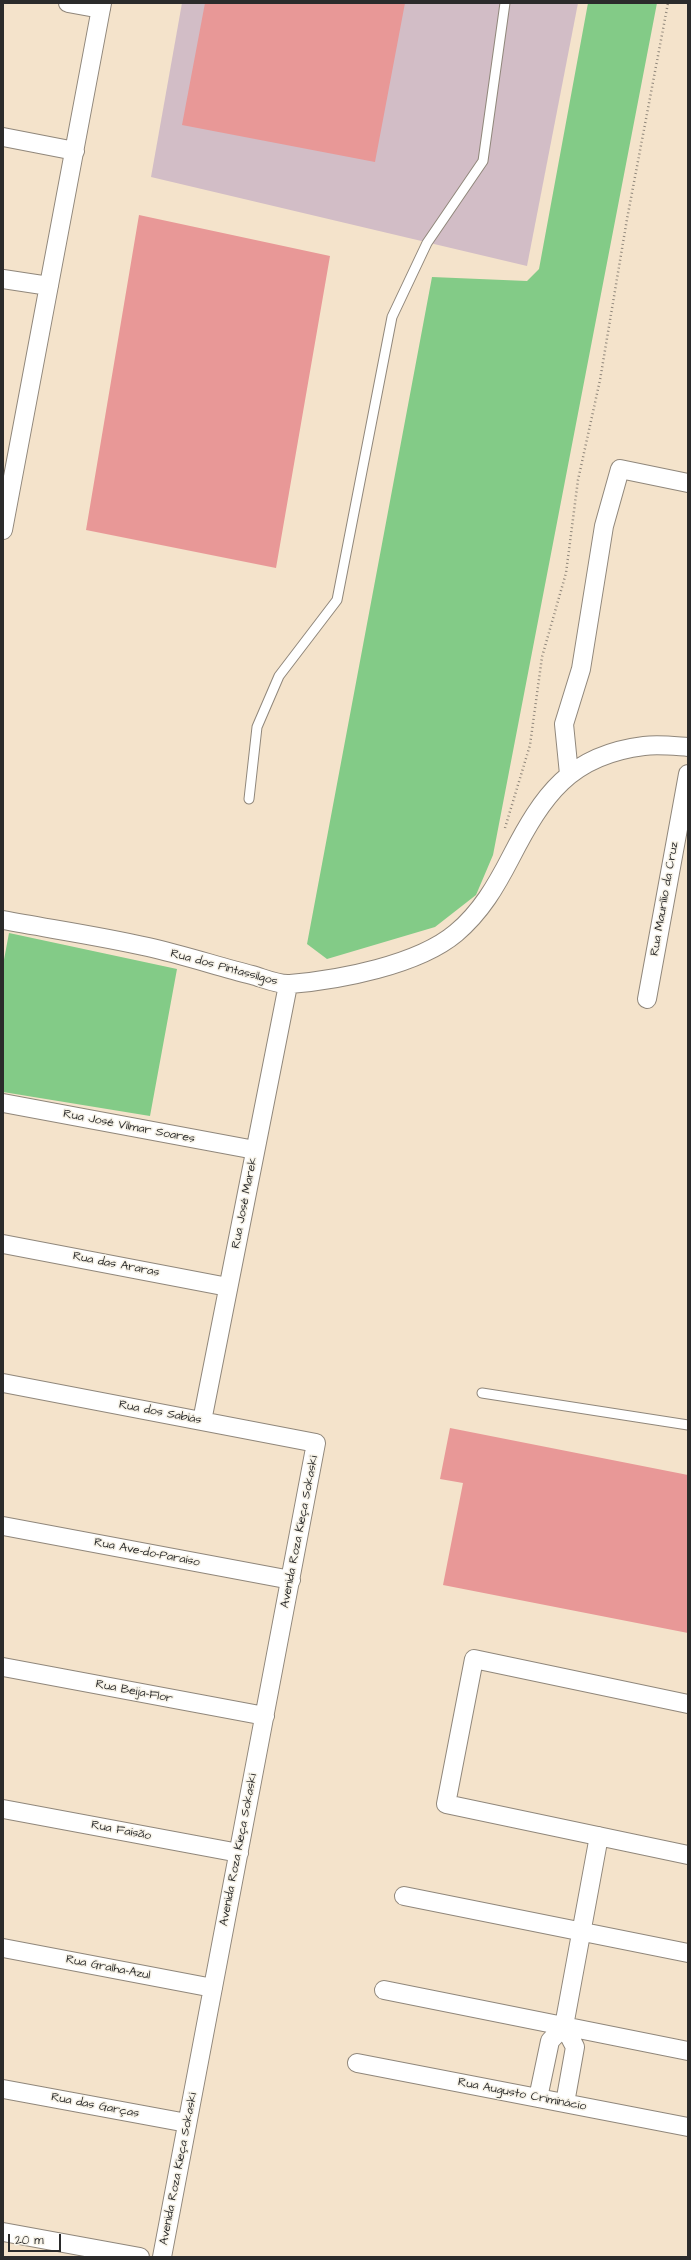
<!DOCTYPE html>
<meta charset="utf-8">
<style>
body{margin:0}
#map{position:relative;width:691px;height:2260px;overflow:hidden;background:#f4e3cb;font-family:"Architects Daughter",sans-serif}
canvas{display:block}
.frame{position:absolute;inset:0;border:4px solid #2b2b2b;pointer-events:none}
.scale{position:absolute;left:8px;top:2234px;width:53px;height:18px;box-sizing:border-box;border:2px solid #2b2b2b;border-top:0;padding-left:5px;font-size:12px;line-height:14px;white-space:nowrap;color:#2b2b2b;-webkit-text-stroke:3px #f7f3e8;paint-order:stroke}
</style>
<div id="map">
<canvas width="691" height="2260"></canvas>
<div class="frame"></div>
<div class="scale">20 m</div>
</div>
<script>
const ctx = document.querySelector('canvas').getContext('2d');
ctx.lineJoin = 'round';
function fill(path, color) {
  ctx.fillStyle = color;
  ctx.fill(path, 'evenodd');
}
function stroke(path, color, width, dash) {
  ctx.strokeStyle = color;
  ctx.lineWidth = width;
  ctx.lineCap = dash ? 'butt' : 'round';
  ctx.setLineDash(dash || []);
  ctx.stroke(path);
}
function write(font, color, halo, rows, align = 'center') {
  ctx.font = font + ' "Architects Daughter",sans-serif';
  ctx.lineWidth = 3;
  ctx.setLineDash([]);
  ctx.textBaseline = 'middle';
  ctx.strokeStyle = halo;
  ctx.fillStyle = color;
  for (const [text, x, y, turn = 0] of rows) {
    ctx.save();
    ctx.translate(x, y);
    ctx.rotate((+turn || 0) * Math.PI / 180);
    ctx.textAlign = isNaN(turn) ? turn : align;
    if (halo) ctx.strokeText(text, 0, 0);
    ctx.fillText(text, 0, 0);
    ctx.restore();
  }
}
const industrial = new Path2D(`
 M182,3H578L527,266L151,177Z`);
const green = new Path2D(`
 M588,3H657L493,855L476,895L435,927L327,959L307,944L432,277L527,281L539,269Z
 M9,933L177,969L150,1116L3,1092V965Z`);
const building = new Path2D(`
 M205,3H405L375,162L182,125Z
 M139,215L330,256L276,568L86,530Z
 M450,1428L688,1475V1633L443,1585L463,1483L440,1479Z`);
const path = new Path2D(`
 M505,828L530,745L542,657L566,573L578,480L600,380L627,219L668,3`);
const service = new Path2D(`
 M249,799L257,727L279,676L337,600L392,317L427,243L483,161L505,3
 M482,1393L688,1425`);
const minor = new Path2D(`
 M68,3L101,9
 M3,137L75,151
 M3,279L49,286
 M3,530L102,3
 M569,774L564,724L581,669L604,526L620,469L688,483
 M3,920C51,929 100,936 148,947C183,955 217,966 252,975C263,978 278,985 290,984C339,980 418,965 456,933C481,912 496,886 511,857C543,795 570,755 644,746C658,744 674,746 688,747
 M647,999L688,774
 M3,1103L255,1150
 M3,1244L228,1287
 M3,1383L316,1443L162,2257
 M202,1421L288,985
 M3,1526L291,1580
 M3,1667L265,1716
 M688,1704L474,1659L446,1804L688,1855
 M3,1809L239,1853
 M404,1896L688,1953
 M3,1948L213,1988
 M384,1990L688,2051
 M564,2026L575,2047L565,2103
 M357,2063L688,2127
 M3,2089L187,2123
 M538,2098L550,2041L564,2026L599,1836
 M3,2232L140,2257`);
const streetNames = [
 ["Rua Maurílio da Cruz",665,899,-80],
 ["Rua dos Pintassilgos",224,968,15],
 ["Rua José Vilmar Soares",129,1127,11],
 ["Rua José Marek",245,1203,-79],
 ["Rua das Araras",116,1265,11],
 ["Rua dos Sabiás",160,1413,11],
 ["Avenida Roza Kieça Sokaski",300,1532,-79],
 ["Rua Ave-do-Paraíso",147,1553,11],
 ["Rua Beija-Flor",134,1692,11],
 ["Rua Faisão",121,1831,11],
 ["Avenida Roza Kieça Sokaski",239,1850,-79],
 ["Rua Gralha-Azul",108,1968,11],
 ["Rua Augusto Criminácio",522,2095,11],
 ["Rua das Garças",95,2106,11],
 ["Avenida Roza Kieça Sokaski",179,2169,-79]
];
fill(industrial, '#d2bdc6');
fill(green, '#83cb87');
fill(building, '#e89897');
stroke(service, '#90877b', 11);
stroke(minor, '#90877b', 20);
stroke(path, '#90877b', 2.5, [1, 3]);
stroke(service, '#fff', 9);
stroke(minor, '#fff', 18);
write('12px', '#2b2b2b', '#f7f3e8', streetNames);
</script>
